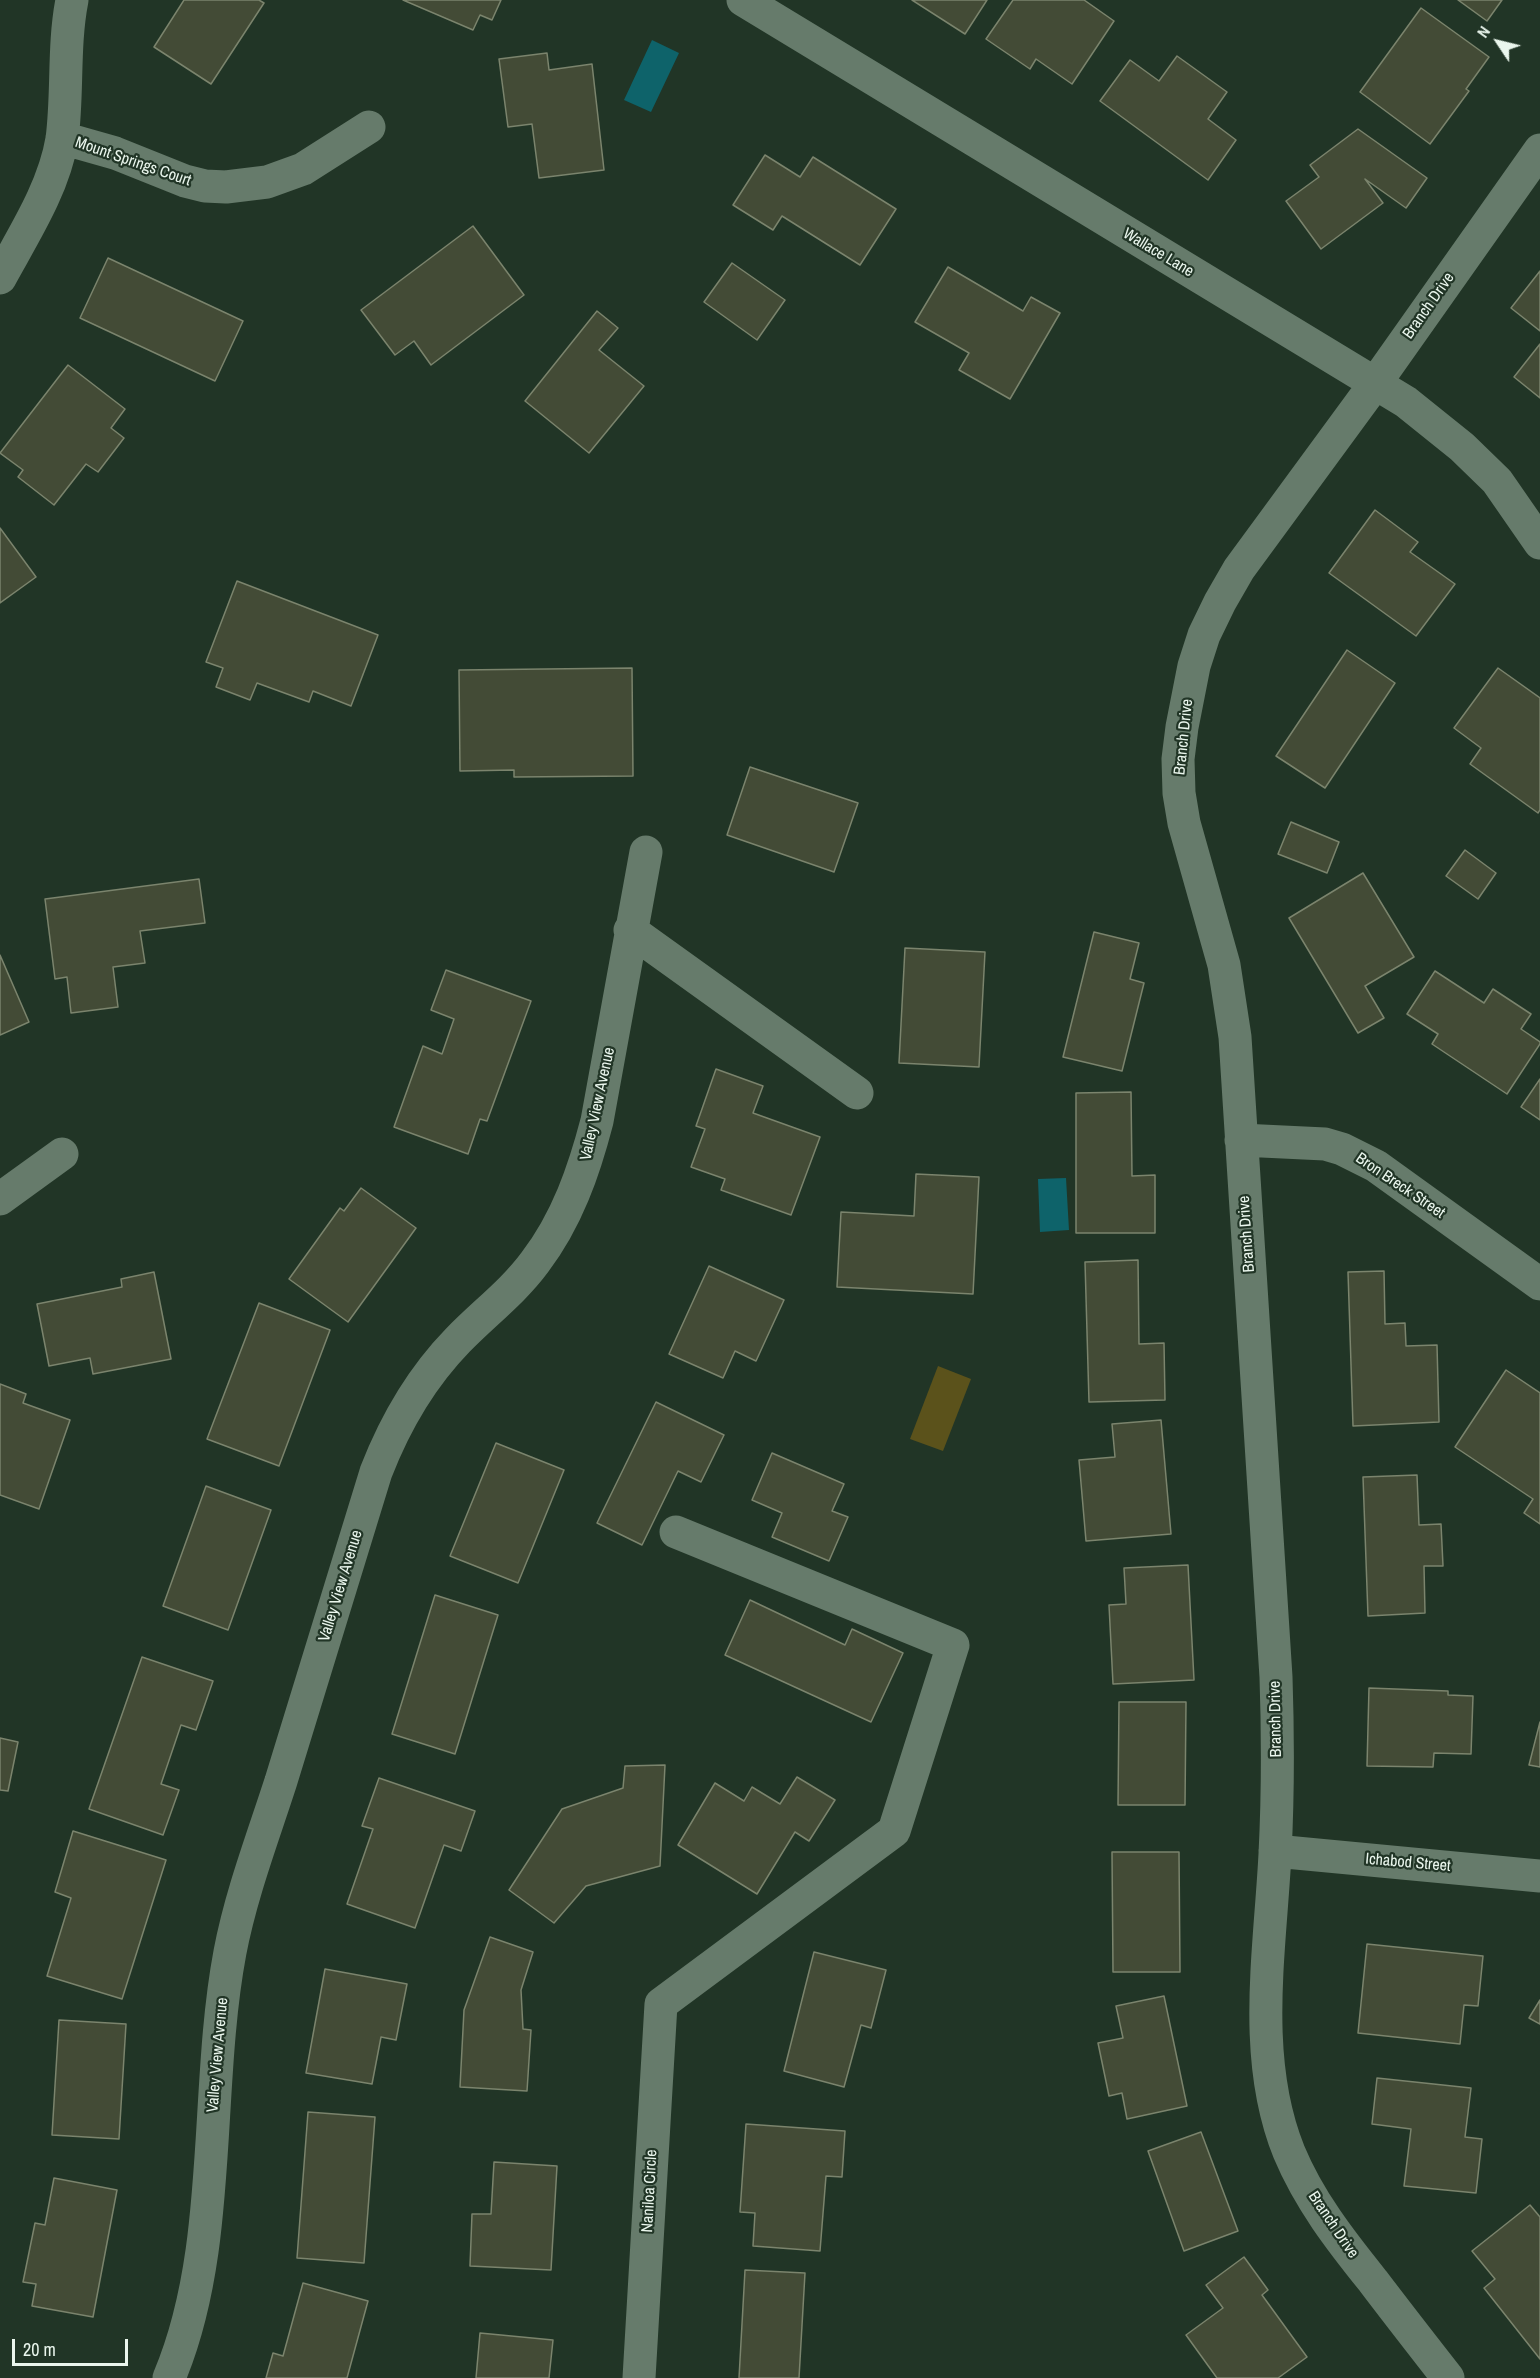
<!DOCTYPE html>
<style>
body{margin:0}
#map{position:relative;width:1540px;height:2378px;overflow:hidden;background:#213526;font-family:"Archivo Narrow",sans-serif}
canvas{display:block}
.north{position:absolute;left:1468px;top:12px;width:60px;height:60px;-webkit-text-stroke:4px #213526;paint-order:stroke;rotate:305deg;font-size:16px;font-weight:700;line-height:24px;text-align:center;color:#eaf6ed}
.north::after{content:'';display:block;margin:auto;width:21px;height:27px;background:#eaf6ed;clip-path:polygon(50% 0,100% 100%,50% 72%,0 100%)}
.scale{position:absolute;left:12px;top:2339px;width:116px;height:27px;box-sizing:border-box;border:3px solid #eaf6ed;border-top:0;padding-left:8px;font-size:18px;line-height:21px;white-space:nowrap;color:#eaf6ed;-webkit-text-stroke:4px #213526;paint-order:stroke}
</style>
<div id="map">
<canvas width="1540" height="2378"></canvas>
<div class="north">N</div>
<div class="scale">20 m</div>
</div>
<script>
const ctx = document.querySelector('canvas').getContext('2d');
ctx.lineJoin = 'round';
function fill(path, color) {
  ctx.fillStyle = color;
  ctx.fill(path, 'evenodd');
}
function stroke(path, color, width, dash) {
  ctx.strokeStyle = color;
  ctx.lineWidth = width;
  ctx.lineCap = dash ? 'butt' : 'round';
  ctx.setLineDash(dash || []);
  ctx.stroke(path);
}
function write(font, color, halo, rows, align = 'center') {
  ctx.font = font + ' "Archivo Narrow",sans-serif';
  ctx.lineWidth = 4.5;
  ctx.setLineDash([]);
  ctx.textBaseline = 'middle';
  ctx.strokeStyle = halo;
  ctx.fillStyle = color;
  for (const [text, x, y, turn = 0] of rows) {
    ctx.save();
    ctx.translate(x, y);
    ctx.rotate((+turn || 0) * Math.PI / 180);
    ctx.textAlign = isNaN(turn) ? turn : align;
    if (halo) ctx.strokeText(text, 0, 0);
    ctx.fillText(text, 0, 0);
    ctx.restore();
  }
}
const green = new Path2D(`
 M938,1366L971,1379L943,1451L910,1439Z`);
const water = new Path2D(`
 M652,40L679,53L651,112L624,100Z
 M1066,1178L1069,1230L1040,1232L1038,1179Z`);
const building = new Path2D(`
 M184,0H259L264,3L211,84L154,47Z
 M403,0H501L492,20L480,15L473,30Z
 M912,0H987L965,34Z
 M1013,0H1084L1114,21L1072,84L1036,59L1030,69L986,39Z
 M1458,0H1502L1487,21Z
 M1421,8L1489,57L1466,89L1469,91L1430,144L1360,92Z
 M547,53L549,70L592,64L604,170L539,178L532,124L508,127L499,59Z
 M1177,56L1227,92L1208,119L1236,140L1208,180L1100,101L1130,60L1159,81Z
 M1358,129L1427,178L1406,208L1365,179L1383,203L1321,249L1286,201L1319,177L1310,165Z
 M765,155L800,177L813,157L896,209L860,265L782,216L773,230L733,205Z
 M473,226L524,295L431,365L414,341L395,355L361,310Z
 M108,258L243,321L215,381L80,318Z
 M732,263L785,300L757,340L704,302Z
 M948,267L1023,311L1031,297L1060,313L1010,399L959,370L969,353L915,322Z
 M1540,271V331L1511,308Z
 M597,311L618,328L599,350L644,386L589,453L525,401Z
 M1540,344V398L1514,377Z
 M68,365L125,409L111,428L124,438L98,472L86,464L54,505L18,477L23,470L0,453Z
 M1375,510L1418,542L1410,552L1455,584L1416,636L1329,573Z
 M0,528L36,577L0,603Z
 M237,581L378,635L351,706L313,691L309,702L257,683L250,700L216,687L223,668L206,662Z
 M1347,650L1395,683L1325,788L1276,756Z
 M632,668L633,776L514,777V770L460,771L459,670Z
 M1498,668L1540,698V810L1538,813L1470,764L1481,748L1454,728Z
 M750,767L858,803L834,872L727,835Z
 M1291,822L1339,842L1327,873L1278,854Z
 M1465,850L1496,873L1478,899L1446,876Z
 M1363,873L1414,957L1365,986L1384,1018L1358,1033L1289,918Z
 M199,879L205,923L140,931L145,963L113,967L118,1007L71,1013L67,977L55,979L45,899Z
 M1094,932L1139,943L1130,979L1144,983L1122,1071L1063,1057Z
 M905,948L985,952L979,1067L899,1063Z
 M0,955L29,1022L0,1035Z
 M446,970L531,1001L487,1121L480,1119L468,1154L394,1127L423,1046L442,1054L454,1019L431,1010Z
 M1435,971L1484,1003L1493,989L1531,1014L1521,1029L1540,1042V1044L1507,1094L1432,1044L1438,1034L1407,1014Z
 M716,1069L763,1086L753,1113L820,1137L791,1215L721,1190L725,1179L691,1167L705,1129L696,1126Z
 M1540,1079V1120L1521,1107Z
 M1131,1092L1132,1176L1155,1175V1233H1076V1093Z
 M916,1174L979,1177L973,1294L837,1287L841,1212L914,1216Z
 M361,1188L416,1228L348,1322L289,1279L340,1208L344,1211Z
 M1138,1260L1139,1344L1164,1343L1165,1400L1089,1402L1085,1262Z
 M709,1266L784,1300L756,1361L735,1351L723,1378L669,1354Z
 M1384,1271L1385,1324L1405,1323L1406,1346L1437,1345L1439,1422L1353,1426L1348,1272Z
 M154,1272L171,1359L93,1374L90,1358L49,1366L37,1304L122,1287L121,1279Z
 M259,1303L330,1330L279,1466L207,1439Z
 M1506,1370L1540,1393V1524L1524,1513L1533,1499L1455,1447Z
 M0,1384L26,1394L23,1403L70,1420L39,1509L0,1495Z
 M656,1402L724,1435L701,1482L678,1471L642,1545L597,1523Z
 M1161,1420L1171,1534L1086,1541L1079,1460L1115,1457L1112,1424Z
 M496,1443L564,1470L518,1583L450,1556Z
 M772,1453L844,1484L832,1511L848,1517L829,1561L772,1537L782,1513L752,1500Z
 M1417,1475L1419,1525L1441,1524L1443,1566H1424L1425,1613L1368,1616L1363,1477Z
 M206,1486L271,1510L228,1630L163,1606Z
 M1188,1565L1194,1680L1113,1684L1109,1605L1126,1604L1124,1568Z
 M435,1595L498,1615L455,1754L392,1734Z
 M750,1600L845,1645L852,1629L903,1653L871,1722L725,1655Z
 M142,1657L213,1681L196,1730L181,1725L161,1784L179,1790L163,1835L89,1809Z
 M1369,1688L1448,1691V1695L1473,1696L1471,1754L1434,1753L1433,1767L1367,1766Z
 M1119,1702H1186L1185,1805H1118Z
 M1540,1722V1767L1529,1765Z
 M0,1738L18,1742L8,1791L0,1790Z
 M665,1765L660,1866L586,1886L554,1923L509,1890L562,1809L623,1788L625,1766Z
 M797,1777L835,1800L809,1841L795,1832L757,1894L678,1845L715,1783L744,1801L752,1787L780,1804Z
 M379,1778L475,1811L461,1851L444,1845L415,1928L347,1904L373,1829L362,1826Z
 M73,1831L166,1860L122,1999L47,1976L71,1898L55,1892Z
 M1112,1852H1179L1180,1972H1113Z
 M490,1937L533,1952L521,1990L523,2029L531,2030L527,2091L460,2087L464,2010Z
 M1367,1944L1483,1956L1478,2006L1464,2005L1460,2044L1358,2033Z
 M814,1952L886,1970L871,2028L861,2025L844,2087L784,2071Z
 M325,1969L407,1984L396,2040L381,2037L372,2084L306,2073Z
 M1164,1996L1187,2106L1127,2119L1122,2093L1109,2096L1098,2043L1123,2038L1116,2006Z
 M1540,2000V2024L1529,2018Z
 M59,2020L126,2024L119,2139L52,2135Z
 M1377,2078L1471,2088L1465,2137L1482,2139L1476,2193L1404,2186L1411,2129L1372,2124Z
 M308,2112L375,2117L364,2263L297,2258Z
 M746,2124L845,2131L842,2177L826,2176L820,2251L753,2246L755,2213L740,2212Z
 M1201,2132L1238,2231L1184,2251L1148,2151Z
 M494,2162L557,2166L551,2270L470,2266L472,2214H491Z
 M54,2178L117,2190L93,2317L32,2306L36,2284L23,2282L35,2223L45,2225Z
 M1530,2205L1540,2217V2359L1484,2288L1495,2279L1472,2251Z
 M1244,2257L1268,2290L1262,2295L1307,2357L1278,2378H1217L1186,2335L1223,2308L1206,2285Z
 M745,2270L805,2273L799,2378H739Z
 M303,2283L368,2301L347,2378H266L273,2353L283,2356Z
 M480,2333L553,2340L549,2378H476Z`);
const minor = new Path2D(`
 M743,0L1406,402L1462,447L1497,481L1540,543
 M62,138L115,153L185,181L205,186L226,187L267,182L303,169L369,127
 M0,278C24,234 54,188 62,139C68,93 63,46 72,0
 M630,930L857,1093
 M1241,1140L1325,1144L1342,1149L1376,1166L1540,1284
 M0,1199L62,1154
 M1275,1851L1540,1876
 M169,2378C224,2248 204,2090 230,1952C241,1894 263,1837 281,1781C313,1678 345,1575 376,1472C395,1423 421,1378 458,1340C483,1314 513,1292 535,1262C567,1220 584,1171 597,1121L646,852
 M639,2378L661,2004L894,1831L953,1645L676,1532
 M1448,2378C1423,2346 1398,2314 1373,2281C1340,2240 1309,2200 1289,2152C1251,2058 1270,1952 1275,1854C1278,1795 1278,1736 1276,1677L1235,1037L1224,965L1184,823L1179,793L1178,759L1182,727L1194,666L1204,635L1220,602L1239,569L1374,385L1540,150`);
const streetNames = [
 ["Mount Springs Court",133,162,19],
 ["Wallace Lane",1158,253,31],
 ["Branch Drive",1429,306,-55],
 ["Branch Drive",1184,737,-84],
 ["Valley View Avenue",598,1104,-78],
 ["Bron Breck Street",1400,1186,34],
 ["Branch Drive",1247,1234,-94],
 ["Valley View Avenue",341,1586,-73],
 ["Branch Drive",1276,1719,-91],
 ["Ichabod Street",1408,1863,5],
 ["Valley View Avenue",218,2055,-85],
 ["Naniloa Circle",650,2191,-87],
 ["Branch Drive",1333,2225,56]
];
fill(green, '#5b521b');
fill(water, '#0e636a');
fill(building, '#434b36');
stroke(building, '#7b846d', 1.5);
stroke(minor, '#667b6b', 33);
write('16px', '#eaf6ed', '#213526', streetNames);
</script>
